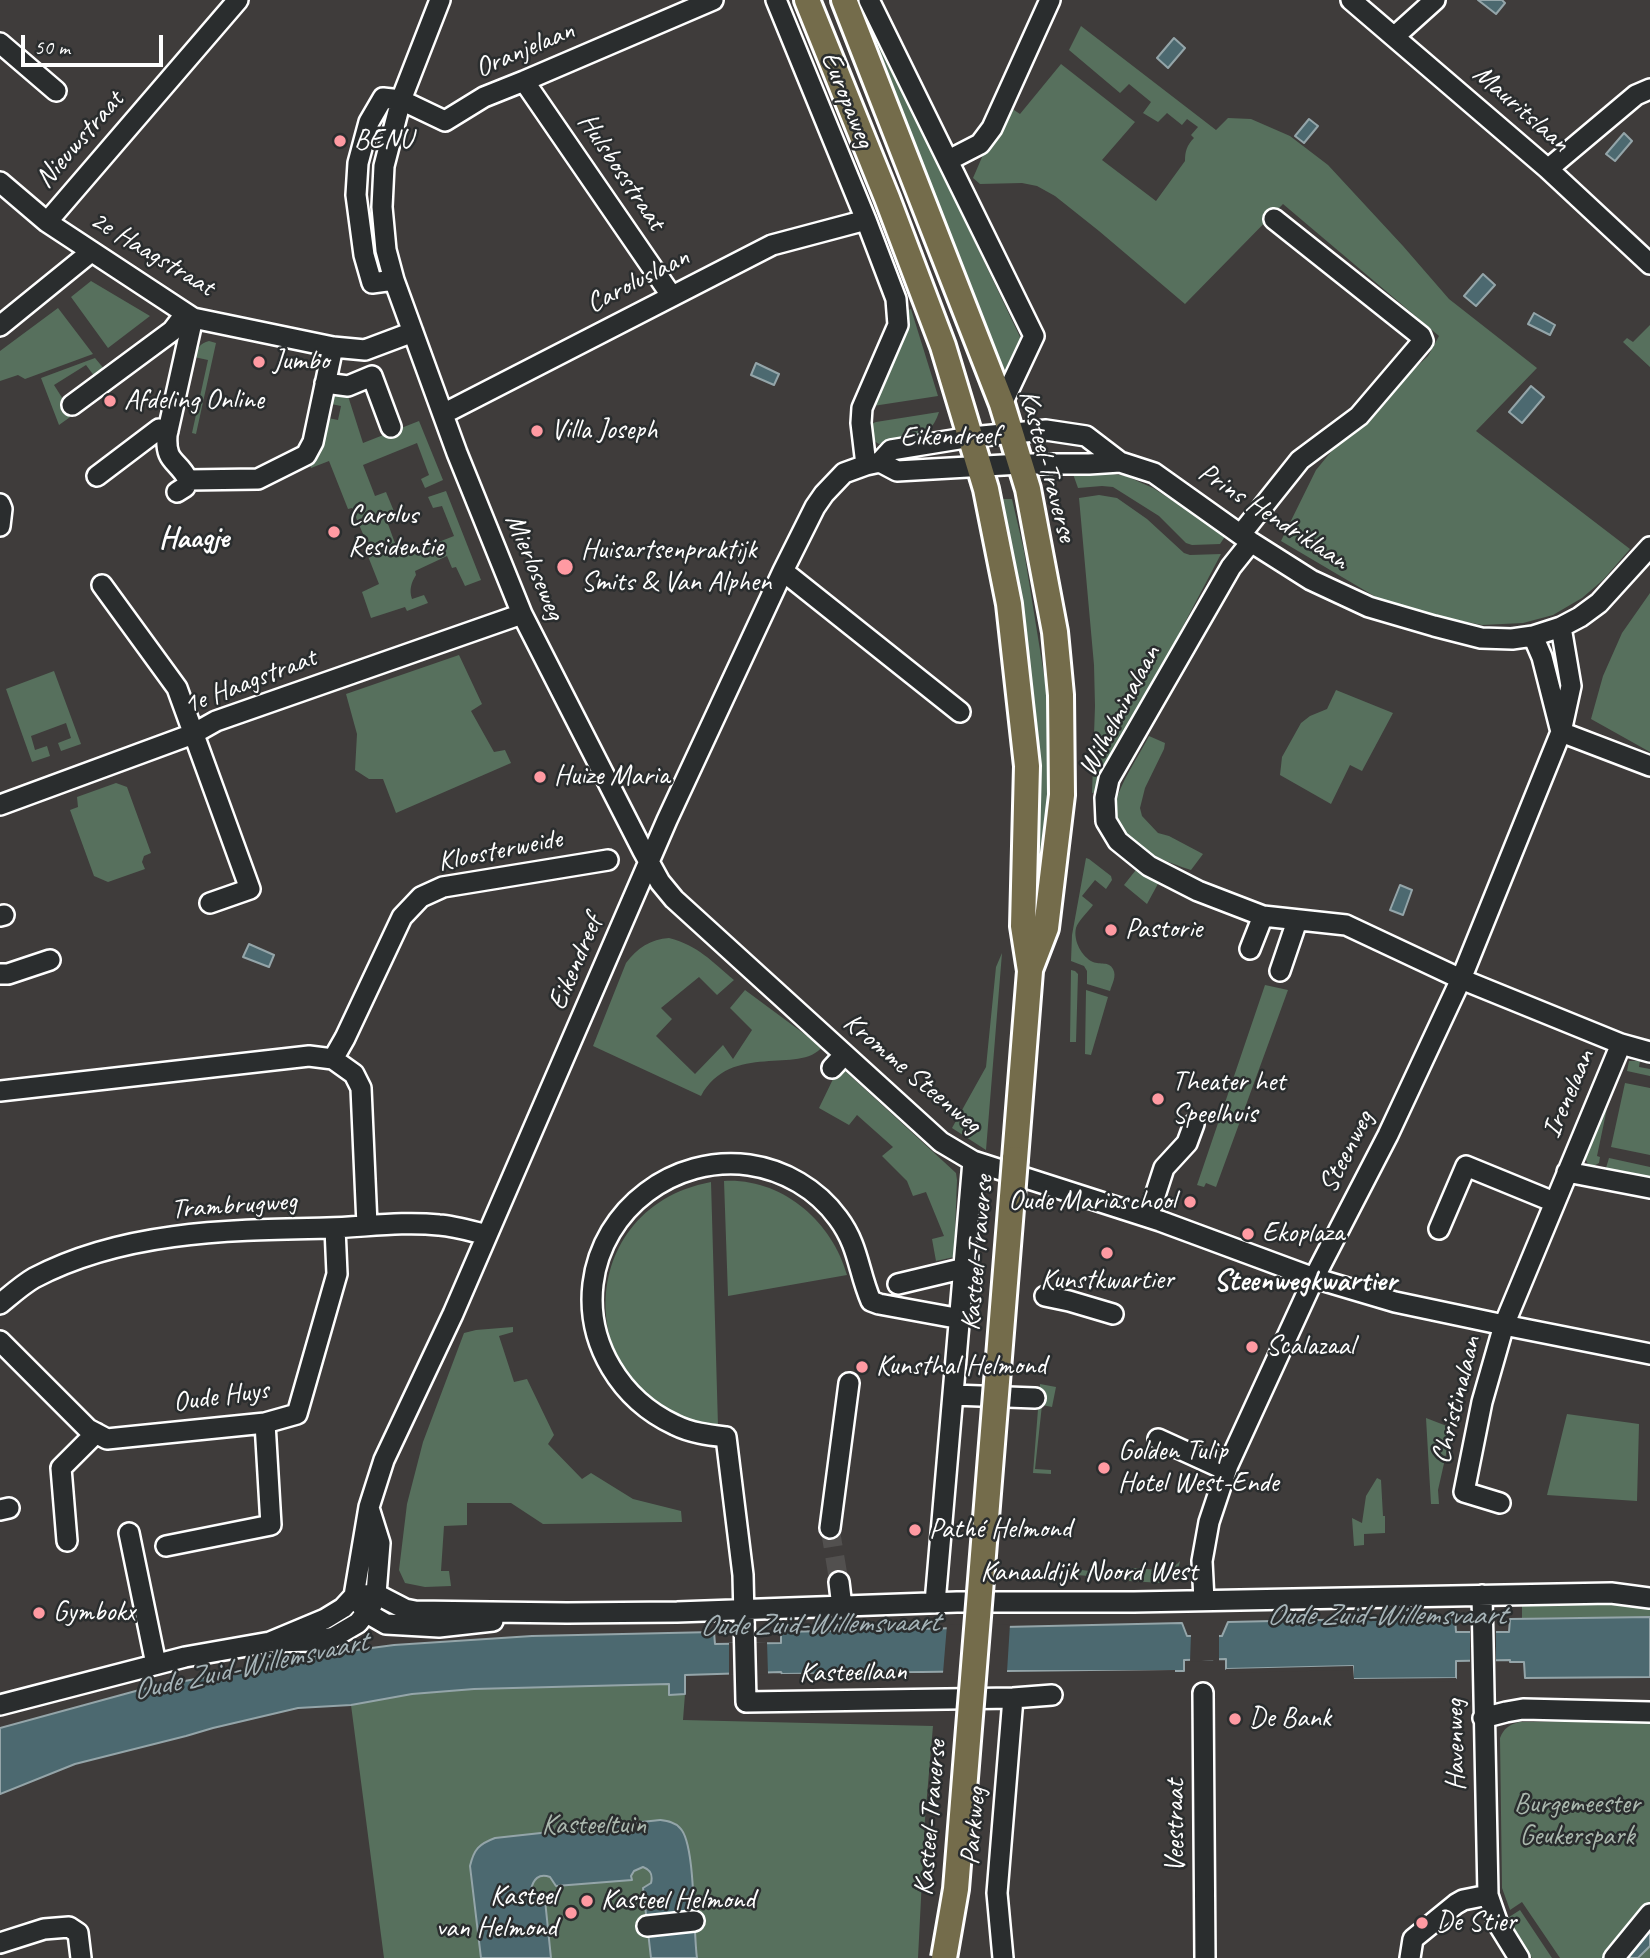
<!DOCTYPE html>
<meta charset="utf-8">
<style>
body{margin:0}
#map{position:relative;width:1650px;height:1958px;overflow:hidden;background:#3f3c3b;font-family:Caveat,sans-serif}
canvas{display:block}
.scale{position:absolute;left:21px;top:35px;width:142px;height:32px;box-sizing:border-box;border:4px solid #fff;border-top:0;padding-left:9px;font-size:21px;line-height:24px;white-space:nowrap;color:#fff;-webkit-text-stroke:5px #2a2d2e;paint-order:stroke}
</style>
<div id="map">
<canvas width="1650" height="1958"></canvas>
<div class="scale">50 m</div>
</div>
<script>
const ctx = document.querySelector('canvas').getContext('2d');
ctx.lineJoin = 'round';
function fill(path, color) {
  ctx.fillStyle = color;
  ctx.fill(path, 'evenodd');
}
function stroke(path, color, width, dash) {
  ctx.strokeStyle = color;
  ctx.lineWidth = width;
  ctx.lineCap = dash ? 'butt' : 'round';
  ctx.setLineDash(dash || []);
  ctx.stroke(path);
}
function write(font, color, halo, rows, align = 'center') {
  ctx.font = font + ' Caveat,sans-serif';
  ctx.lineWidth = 5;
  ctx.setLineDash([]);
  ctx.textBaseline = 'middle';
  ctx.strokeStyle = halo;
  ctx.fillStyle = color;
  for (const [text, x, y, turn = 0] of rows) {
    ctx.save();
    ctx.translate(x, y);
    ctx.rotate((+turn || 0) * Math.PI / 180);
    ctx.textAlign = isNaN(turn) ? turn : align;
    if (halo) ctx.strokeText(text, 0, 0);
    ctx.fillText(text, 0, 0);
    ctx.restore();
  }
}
const green = new Path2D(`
 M850,0H865L893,71L921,129L931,132L962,198L959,209L1021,339L1002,375Z
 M1081,26L1216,130L1228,118L1251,119L1290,136L1328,165L1403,246L1449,299L1537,368L1476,431L1630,549L1603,580L1582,598L1553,615L1523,623L1482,625L1442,617L1381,600L1281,541L1316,470L1344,436L1428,356L1439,336L1283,204L1185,304L1099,231L1055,196L1037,186L1022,183L980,184L973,178L1005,104L1020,114L1061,64L1135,122L1102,160L1156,201L1185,161C1185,151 1187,145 1194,138L1191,135L1198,127L1187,119L1182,125L1167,113L1158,122L1143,113L1151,102L1129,84L1120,93L1069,50Z
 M91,281L150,316L108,348L71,297Z
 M58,308L93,354L25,379L18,375L0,381V351Z
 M911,309L938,396L873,406L906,311Z
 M1650,325V367L1623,342L1627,338L1633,342Z
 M209,341L216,343L196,434L192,433L208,360L194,357C197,349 200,343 209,341Z
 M95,358L105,370L95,377L86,365L54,385L73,415L59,425L41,378Z
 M334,394L348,396L363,443L419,421L443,480L425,488L421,479L429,475L417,443L363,465L375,496L386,492L398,521L388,524L400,557L454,536L442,506L433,508L428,497L446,491L481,580L465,586L456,567L452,568L447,556L415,571L416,575C411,583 409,590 412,599L424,595L428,603L407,611L405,607L371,618L362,592L379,584L360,536L363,534L352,508L348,509L329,461L311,468L307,457L325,434L328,418L338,420L341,406L331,404Z
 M939,412C929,444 905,438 879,444L874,441L870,428L871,424L876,422Z
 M1094,471L1126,476L1153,488L1226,535L1220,544L1192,545L1186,543L1159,516L1113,487L1102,486L1078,488L1073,474Z
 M1099,495L1117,498L1147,519L1184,553L1190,555L1221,554L1163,664L1165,671L1164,674L1155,676L1097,792L1092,793L1095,706L1094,665L1079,498Z
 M995,499H1012L1024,551L1051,718L1048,814L1035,935Z
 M1650,593V752L1591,719L1603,676L1622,633Z
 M459,655L482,704L471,711L494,752L505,750L511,763L396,813L383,779H369L355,770L357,734L346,694Z
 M54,671L81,744L61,751L58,743L71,738L66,723L31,736L35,750L47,746L50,756L32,762L6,689Z
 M1336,690L1393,713L1362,771L1350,765L1331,804L1280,775L1282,757L1301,723L1310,716L1327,709Z
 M1149,736L1165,743L1164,749L1145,788L1140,808L1142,816L1158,833L1169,836L1203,854L1191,870C1161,860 1106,840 1117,799C1122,780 1140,754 1149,736Z
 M116,783L127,787L151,853L144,856L142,862L145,869L108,882L94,876L70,810L78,807L77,797Z
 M1086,858L1089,859L1111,876L1112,880L1106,889L1095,880L1082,896L1093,905C1088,912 1078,921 1076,928C1073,941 1082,957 1093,962C1100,965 1109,961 1113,969C1117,976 1112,984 1110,991L1087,984V971L1084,966L1071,961L1072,935Z
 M1139,866L1160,880L1147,904L1124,885Z
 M669,938C699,946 711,961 734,980L717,995L699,977L661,1008L672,1019L656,1036L695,1074L723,1045L733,1059L752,1030L730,1008L745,990L822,1047C800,1075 731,1041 701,1096L593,1046L626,963C637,948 651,939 669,938Z
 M1002,953L986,1150L952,1128L986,1067L996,967Z
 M1071,970L1075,971L1078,974L1076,1042H1070Z
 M1265,985L1288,990L1216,1187L1206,1183L1204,1187L1197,1185Z
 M1086,990L1108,997L1091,1055L1085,1054Z
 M1629,1061H1640L1639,1067L1650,1069V1076L1627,1071Z
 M844,1070L956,1173L957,1180L954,1257L936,1261L932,1239L944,1236L926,1192L913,1196L907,1181L882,1156L893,1147L857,1115L849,1125L819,1108L835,1075Z
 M1615,1070L1597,1156L1600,1157L1599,1163L1590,1168L1584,1156Z
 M1625,1083L1650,1088V1155L1611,1147Z
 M1609,1158L1650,1167V1177L1606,1168Z
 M724,1181C782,1178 832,1221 847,1275L728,1296Z
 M711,1182L718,1426C573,1409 566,1209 711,1182Z
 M513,1327V1332L499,1336L514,1382L527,1379L554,1435L548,1444L582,1479L591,1473L633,1499L681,1511L682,1522L543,1524L511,1503H467V1525L444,1526L441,1571H449L451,1586L425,1587L405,1583L399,1570L407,1504L423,1442L464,1333L476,1330Z
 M1040,1384L1056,1387L1052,1407L1042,1405L1035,1469L1051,1470V1474L1033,1473Z
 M1567,1414L1639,1424L1637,1501L1547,1495Z
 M1426,1418L1452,1428L1438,1490L1439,1504H1431Z
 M1377,1478L1381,1480L1383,1516H1385V1533L1364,1534V1545L1354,1546L1352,1518L1362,1523L1366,1496Z
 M1180,1561C1178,1572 1173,1579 1162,1583L1129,1581L1131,1568C1146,1568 1170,1574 1180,1561Z
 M1066,1568L1113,1574L1112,1578L1065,1574Z
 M1522,1604H1610L1650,1606V1617L1522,1618Z
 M669,1684L670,1695L685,1694L683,1720L933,1726L925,1819L918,1958H384L351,1705L412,1694L475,1689Z
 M1636,1721L1638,1723H1650V1958H1560L1522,1902L1510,1910L1502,1888L1500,1738C1504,1728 1509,1725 1519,1722Z
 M1520,1910L1552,1958H1532L1506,1919Z`);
const water = new Path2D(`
 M1478,0H1502L1505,3L1496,14Z
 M1174,38L1185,48L1168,68L1157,58Z
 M1309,119L1318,126L1304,143L1295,136Z
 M1624,133L1632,141L1615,161L1606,154Z
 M1483,274L1495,285L1476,306L1464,296Z
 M1534,313L1555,325L1550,335L1528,324Z
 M756,363L779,374L774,385L751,375Z
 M1531,386L1544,397L1522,423L1509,412Z
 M1400,885L1412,890L1403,915L1390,910Z
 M249,944L274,955L269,967L243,957Z
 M1455,1617L1456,1632H1509L1510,1619L1650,1617V1677L1525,1678L1524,1662H1510V1660L1456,1661V1678L1353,1679V1666L1226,1669V1659L1184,1660V1671H992L782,1674L781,1672L685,1675V1694L669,1695V1684L474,1689L412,1694L351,1705L298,1708L213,1728L186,1736L75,1764L0,1794V1728L143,1689L326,1654L394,1645L532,1636L714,1632L715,1644L781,1643V1632L1182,1623L1187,1636H1222L1228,1622Z
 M660,1820C667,1821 675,1822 680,1828C696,1843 693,1932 697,1958H651L643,1888L651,1883C653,1875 651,1870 643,1867L634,1871L631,1876L632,1880L556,1886L550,1877C539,1873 533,1879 531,1890L536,1897L545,1900L551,1958H481L470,1866C474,1849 479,1844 495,1838Z
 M1650,1926V1946L1638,1958H1624Z`);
const pier = new Path2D(`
 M1010,1624L1007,1672L1175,1670V1674H992L782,1678L781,1674L943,1673L947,1625Z
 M1496,1630V1662H1470V1631Z
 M1191,1634H1219V1662H1214L1213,1660L1190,1662Z
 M767,1642L768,1674L729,1675V1643Z
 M1353,1666L1354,1679L1456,1678V1681L1353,1683L1350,1680V1670L1227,1673L1226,1669Z`);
const minorTunnel = new Path2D(`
 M830,1528L839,1582`);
const minor = new Path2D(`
 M440,0L401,100L384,166L382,207L386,250L394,280L457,453L522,614L643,851L660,882L674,899L941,1142L973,1161L1160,1221L1314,1278L1395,1302L1504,1325L1650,1354
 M776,0L866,220L896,299L898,325L862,408L861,423L866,465
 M869,0L1034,336L1002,404
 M1351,0L1548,169L1650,264
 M1395,36L1435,0
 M0,43L56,91
 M524,81L671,295
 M949,160L980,144L992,128L1050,0
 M1548,169L1636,95L1650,89
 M0,182L47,222L193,318L333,347L365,350L413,332
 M47,222L238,0
 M394,280L372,283L364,255L356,195L358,163L369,122L383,98L401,100L445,121L484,97L524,81L713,0
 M0,326L91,252
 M325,383L348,386L372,376L391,427
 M72,405L172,331L185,314
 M443,414L772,245L866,220
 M880,462L897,471L1021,464H1089L1120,462
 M97,476L159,429L168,431
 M188,480L258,479L306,455L313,442L333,347
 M177,492L185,487L188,480C178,459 165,464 167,435L193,318
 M0,504L2,509L0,526
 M1241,534L1300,460L1359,416L1423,341L1421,336L1274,219
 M1251,542L1231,567L1109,779L1105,798L1106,821L1118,841L1149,866L1198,891L1263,916L1346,925L1461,979L1621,1044L1650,1052
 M783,571L960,712
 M102,585L177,688L250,889L210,903
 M1533,636L1542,657L1560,728
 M1561,732L1650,766
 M0,805L193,734L216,721L522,614
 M0,916L4,915
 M1250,949L1263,916
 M1280,971L1297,921
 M0,974H8L50,960
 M832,1068L844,1055
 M0,1091L309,1056L333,1059
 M1567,1172L1650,1188
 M1148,1217L1164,1168L1187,1143L1194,1124
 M367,1225L361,1088L354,1074L333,1059L345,1038L402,917L421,897L443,887L608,860
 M1439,1229L1466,1166L1554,1202
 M898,1284L965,1268
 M1045,1296L1069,1301L1113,1314
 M0,1304C11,1295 22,1285 34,1278C123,1231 228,1230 327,1228C364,1227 402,1221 439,1225C455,1226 471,1231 487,1235
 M961,1319L879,1304L871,1301C858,1271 859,1246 838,1218C817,1189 784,1170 749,1165C675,1155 602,1208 593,1284C586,1344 621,1400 675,1425C691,1433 709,1435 726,1437L743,1575L746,1702L1013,1698L1052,1695
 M0,1341L88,1429L107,1439L265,1423L297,1414L337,1274L335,1228
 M953,1395L1035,1398
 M1158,1439L1226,1470
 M1500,1503L1464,1492L1482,1402L1504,1325L1621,1044
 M0,1510L9,1508
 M830,1528L849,1383
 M129,1533L156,1664
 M67,1541L61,1468L96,1433
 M166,1546L271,1525L265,1423
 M839,1582L842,1607
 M1482,1595L1488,1895L1498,1924L1519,1958
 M354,1596L376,1594L405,1609L415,1611L567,1613L677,1612L957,1602H1134L1611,1593L1650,1598
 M1204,1600L1202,1561L1209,1522L1228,1465L1314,1278L1388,1135L1461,979L1561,732L1571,686L1561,627
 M935,1603L973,1161
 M360,1604L367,1613L386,1624L439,1627L493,1621
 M270,1642L325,1619L343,1608L354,1596L369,1507L384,1460L453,1314L667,820L783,571L815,507L824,494L844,473L866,465L880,462L891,450L971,437L1046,430L1086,436L1120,462L1154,473L1251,542L1311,580L1369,607L1434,626L1481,638L1512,639L1533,636L1561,627L1580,617L1599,603L1650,547
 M1203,1693L1205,1958
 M0,1705L185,1657L270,1642L315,1641L334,1637L358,1623L372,1605L376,1594L380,1543L370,1511
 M1483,1718L1506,1712L1523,1709L1650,1712
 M647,1926L694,1921
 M0,1943L44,1929L69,1927L78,1933L81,1958
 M1003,1958L997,1893L1013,1698
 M1410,1958L1413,1939L1456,1904L1463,1900L1488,1895
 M1614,1958L1650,1914`);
const major = new Path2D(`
 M807,0L887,198L943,346L986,489L1009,604L1027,766L1023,926L1030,971L1015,1159
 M844,0L1002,404L1028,489L1055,632L1061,695L1062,795L1046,928L1031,967`);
const majorBridge = new Path2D(`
 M944,1958L956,1889L1015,1159`);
const markers = [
 [340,141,7,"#ff9aa2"],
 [259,362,7,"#ff9aa2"],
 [110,401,7,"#ff9aa2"],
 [537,431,7,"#ff9aa2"],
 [334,532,7,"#ff9aa2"],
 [565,567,9,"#ff9aa2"],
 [540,777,7,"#ff9aa2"],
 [1111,930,7,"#ff9aa2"],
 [1158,1099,7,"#ff9aa2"],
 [1190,1202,7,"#ff9aa2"],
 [1248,1234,7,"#ff9aa2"],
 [1107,1253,7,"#ff9aa2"],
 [1252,1347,7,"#ff9aa2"],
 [862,1367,7,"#ff9aa2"],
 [1104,1468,7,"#ff9aa2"],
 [915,1530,7,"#ff9aa2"],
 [39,1613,7,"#ff9aa2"],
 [1235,1719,7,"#ff9aa2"],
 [587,1901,7,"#ff9aa2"],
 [571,1913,7,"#ff9aa2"],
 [1422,1923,7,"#ff9aa2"]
];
const streetNames = [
 ["Oranjelaan",525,50,-23],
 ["Europaweg",847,100,68],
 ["Mauritslaan",1521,109,41],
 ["Nieuwstraat",80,140,-49],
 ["Hulsbosstraat",621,172,56],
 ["2e Haagstraat",152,254,31],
 ["Caroluslaan",638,281,-27],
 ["Eikendreef",950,437,-1],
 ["Kasteel-Traverse",1047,466,75],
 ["Prins Hendriklaan",1273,517,33],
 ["Mierloseweg",534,567,67],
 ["1e Haagstraat",250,682,-21],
 ["Wilhelminalaan",1120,711,-62],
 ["Kloosterweide",500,851,-11],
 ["Eikendreef",576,963,-67],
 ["Kromme Steenweg",912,1074,40],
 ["Irenelaan",1569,1094,-67],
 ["Steenweg",1347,1152,-63],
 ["Trambrugweg",234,1206,-4],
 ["Kasteel-Traverse",978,1253,-85],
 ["Oude Huys",221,1397,-8],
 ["Christinalaan",1457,1400,-76],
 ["Kanaaldijk Noord West",1089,1573],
 ["Kasteellaan",853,1673,-1],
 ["Havenweg",1456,1745,-91],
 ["Kasteel-Traverse",931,1818,-85],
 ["Parkweg",974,1826,-85],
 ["Veestraat",1176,1826,-90]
];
const poiNames = [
 ["BENU",354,141],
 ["Jumbo",273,362],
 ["Afdeling Online",124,401],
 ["Villa Joseph",551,431],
 ["Carolus",348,516],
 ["Residentie",348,548],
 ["Huisartsenpraktijk",581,551],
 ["Smits & Van Alphen",581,583],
 ["Huize Maria",554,777],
 ["Pastorie",1125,930],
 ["Theater het",1172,1083],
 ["Speelhuis",1172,1115],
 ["Oude Mariaschool",1176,1202,"right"],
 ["Ekoplaza",1262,1234],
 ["Kunstkwartier",1107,1281,"center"],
 ["Scalazaal",1266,1347],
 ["Kunsthal Helmond",876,1367],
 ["Golden Tulip",1118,1452],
 ["Hotel West-Ende",1118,1484],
 ["Pathé Helmond",929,1530],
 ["Gymbokx",53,1613],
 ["De Bank",1249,1719],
 ["Kasteel",557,1897,"right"],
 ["van Helmond",557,1929,"right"],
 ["Kasteel Helmond",601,1901],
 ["De Stier",1436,1923]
];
const parkNames = [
 ["Burgemeester",1577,1805],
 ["Geukerspark",1577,1837],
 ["Kasteeltuin",594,1826]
];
const neighbourhoodNames = [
 ["Haagje",194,539],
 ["Steenwegkwartier",1305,1282]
];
const waterNames = [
 ["Oude Zuid-Willemsvaart",1386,1616],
 ["Oude Zuid-Willemsvaart",819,1625,-1],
 ["Oude Zuid-Willemsvaart",250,1667,-12]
];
fill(green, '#57705d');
fill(water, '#4c6970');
stroke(water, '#94a5a9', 2);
fill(pier, '#3f3c3b');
stroke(minorTunnel, '#52504f', 19, [19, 10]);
stroke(minor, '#fff', 24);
stroke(major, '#fff', 30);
stroke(minor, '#2a2d2e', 19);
stroke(major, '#746c4b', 24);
stroke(majorBridge, '#fff', 30, []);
stroke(majorBridge, '#746c4b', 24);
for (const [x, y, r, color] of markers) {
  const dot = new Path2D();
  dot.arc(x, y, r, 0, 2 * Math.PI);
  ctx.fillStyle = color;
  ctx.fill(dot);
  stroke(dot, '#2a2d2e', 2.5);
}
write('28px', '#fff', '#2a2d2e', streetNames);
write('28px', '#fff', '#2a2d2e', poiNames, 'left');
write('28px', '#abb8ae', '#2a2d2e', parkNames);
write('bold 30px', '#fff', '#2a2d2e', neighbourhoodNames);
write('italic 30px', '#a6b4b8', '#2a2d2e', waterNames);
</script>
